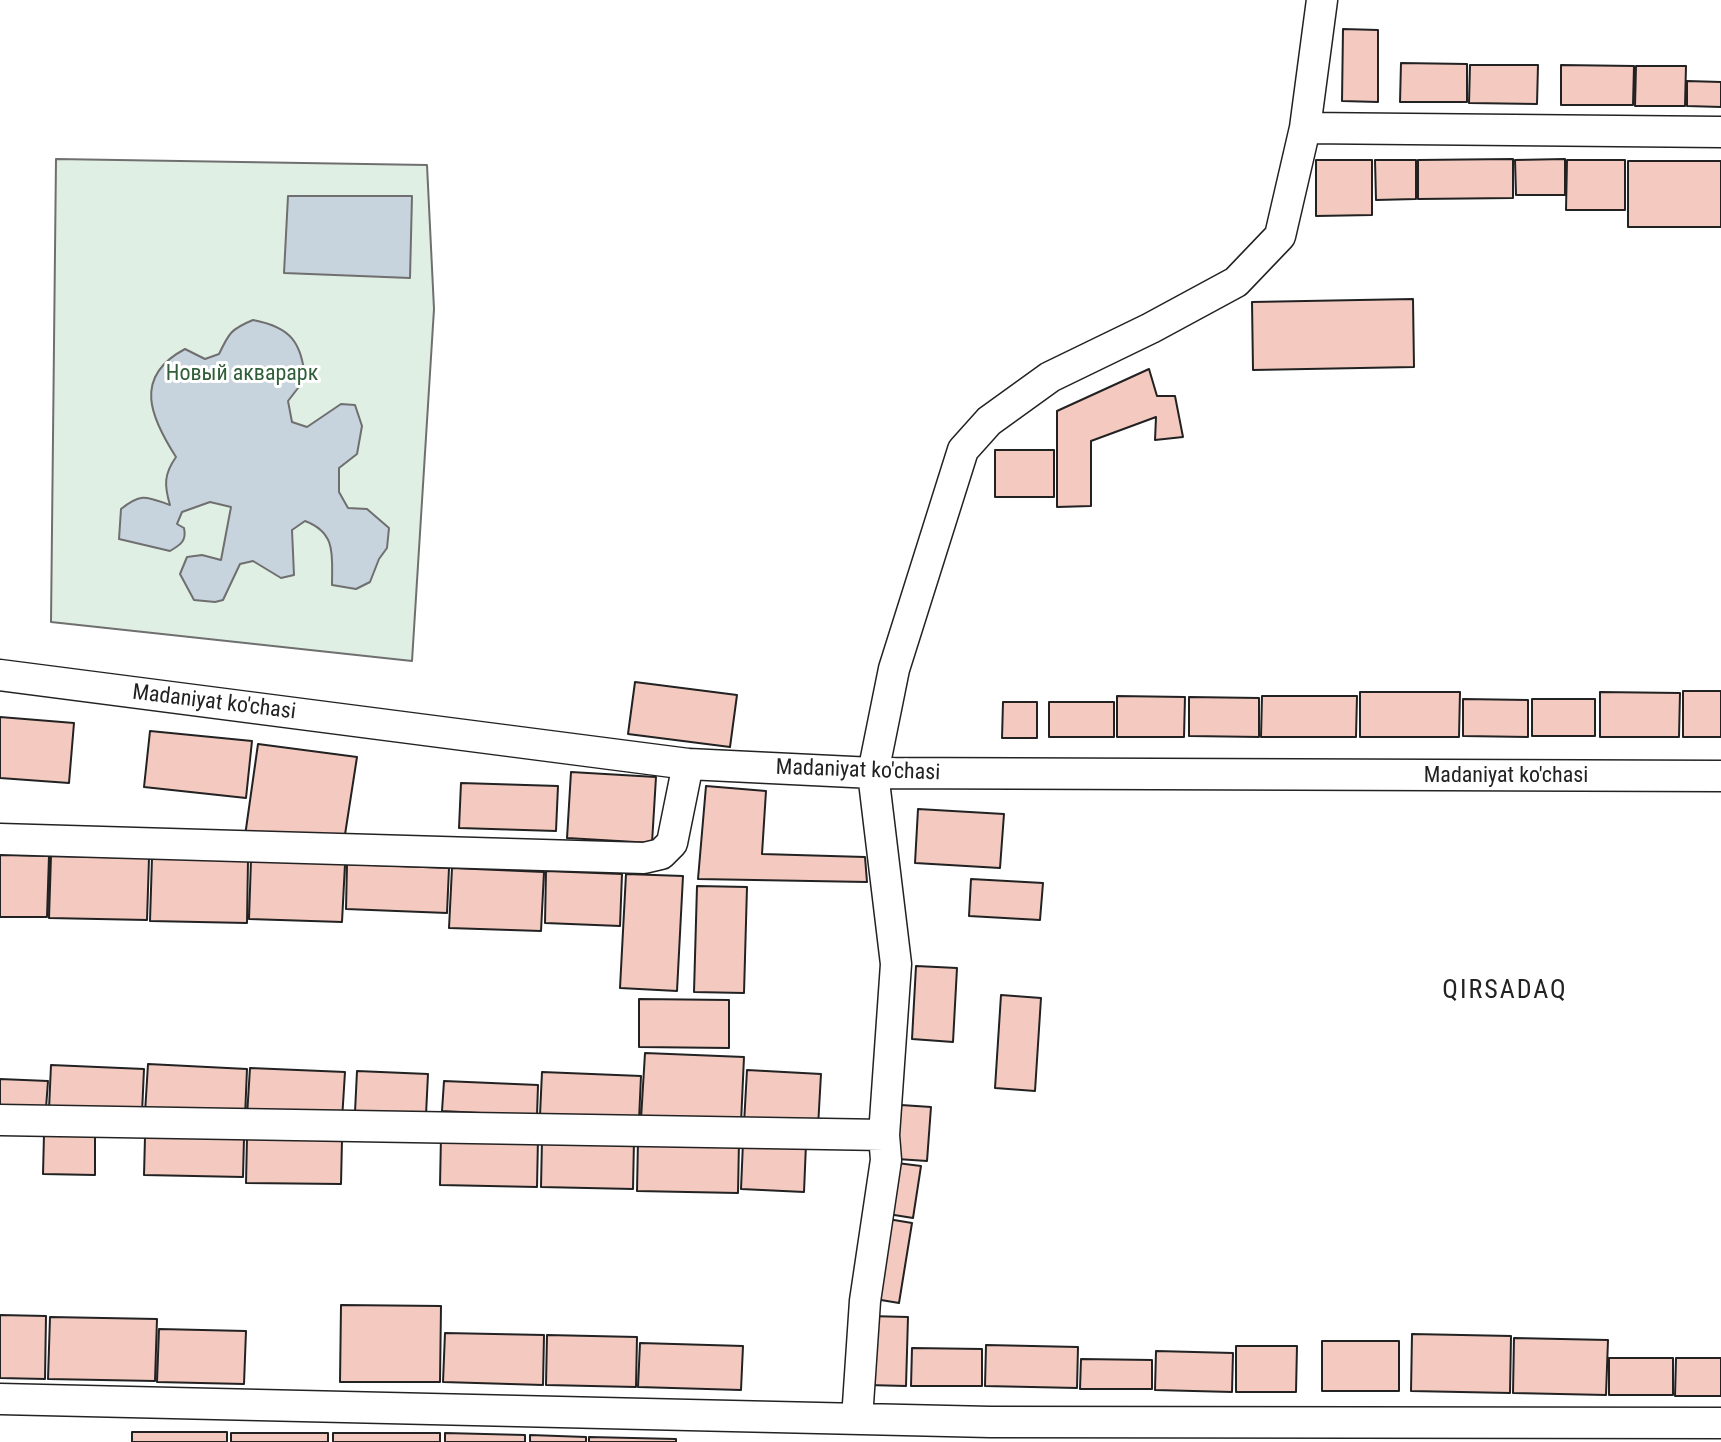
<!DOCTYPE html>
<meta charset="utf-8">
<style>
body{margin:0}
canvas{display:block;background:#fff}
</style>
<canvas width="1721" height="1442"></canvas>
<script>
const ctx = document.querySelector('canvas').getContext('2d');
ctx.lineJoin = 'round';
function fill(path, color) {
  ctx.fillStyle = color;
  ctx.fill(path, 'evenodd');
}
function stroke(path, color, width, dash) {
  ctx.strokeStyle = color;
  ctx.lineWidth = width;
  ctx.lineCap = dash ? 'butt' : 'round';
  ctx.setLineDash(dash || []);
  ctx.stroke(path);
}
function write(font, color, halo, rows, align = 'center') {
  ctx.font = font + ' "Roboto Condensed",sans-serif';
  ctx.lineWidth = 6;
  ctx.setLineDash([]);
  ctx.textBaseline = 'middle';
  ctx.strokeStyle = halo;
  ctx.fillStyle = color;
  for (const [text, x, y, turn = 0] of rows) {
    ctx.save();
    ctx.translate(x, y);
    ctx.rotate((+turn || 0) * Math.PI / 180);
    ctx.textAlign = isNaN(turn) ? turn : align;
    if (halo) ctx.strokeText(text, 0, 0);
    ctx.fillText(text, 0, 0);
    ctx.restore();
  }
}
const green = new Path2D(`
 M56,159L427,165L434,309L412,661L51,622Z`);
const water = new Path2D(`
 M288,196H412L410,278L284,273Z
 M253,320C291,327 302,343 305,379L288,401L292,422L307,427L341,404L355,405L362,426L357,454L339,468V492L348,508L367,509L389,528L387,548L379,559L370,582L356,589L332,585C332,556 337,533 305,521L292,530L294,575L281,578L253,561L240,564L223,600L215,602L194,600L180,574L187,557L202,555L221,560L231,507L210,502L182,512L177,524L184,528C187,541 180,545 170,551L119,539L121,509C142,492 147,497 170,505C164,485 164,474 176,457C151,418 132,377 185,349L205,359L219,354C229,333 231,329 253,320Z`);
const building = new Path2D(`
 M1343,29L1378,30V102L1342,101Z
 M1401,63L1467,64V102H1400Z
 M1470,65H1538L1537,104L1469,103Z
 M1561,65L1634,66L1633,105H1561Z
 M1636,66H1686L1685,106H1635Z
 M1687,81L1721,82V107L1687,106Z
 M1513,159V198L1418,199V160Z
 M1565,159V195H1516L1515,160Z
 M1316,160H1372V215L1316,216Z
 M1375,160H1416V199L1376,200Z
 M1567,160H1625V210H1566Z
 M1628,161H1721V227H1628Z
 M1413,299L1414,367L1253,370L1252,302Z
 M1149,369L1157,396H1175L1183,437L1155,440L1156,417L1091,441V506L1057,507V411Z
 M995,450H1054V497H995Z
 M635,682L737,695L730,747L628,734Z
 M1683,691H1721V737H1683Z
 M1360,692H1460L1459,737H1360Z
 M1600,692L1680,693L1679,737H1600Z
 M1117,696L1185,697L1184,737H1117Z
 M1262,696H1357L1356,737H1261Z
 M1189,697L1259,698V737L1189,736Z
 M1463,699L1528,700V737L1463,736Z
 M1532,699H1595V736H1532Z
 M1003,702H1037V738H1002Z
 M1049,702H1114V737H1049Z
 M0,717L74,723L69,783L0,778Z
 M150,731L252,741L246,798L144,787Z
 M258,744L357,757L344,841L245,836Z
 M571,772L656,777L652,843L567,838Z
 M461,783L558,786L556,831L459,828Z
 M706,786L766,791L762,854L865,857L867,882L698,879Z
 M918,809L1004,814L1000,868L915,863Z
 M0,855L49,856L47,917H0Z
 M51,856L149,858L147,920L49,918Z
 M152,858L248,860L247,923L150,921Z
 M251,860L345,864L342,922L249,919Z
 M347,864L449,868L447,913L346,909Z
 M452,868L544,872L541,931L449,928Z
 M546,871L622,874L620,926L545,923Z
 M626,874L683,876L677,991L620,988Z
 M971,879L1043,883L1040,920L969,916Z
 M697,886L747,887L744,993L694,992Z
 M916,966L957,968L953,1042L912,1039Z
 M1001,995L1041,998L1035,1091L995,1088Z
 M639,999L729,1000V1048L639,1047Z
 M645,1053L744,1057L741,1123L641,1119Z
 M148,1064L247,1069L245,1117L145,1113Z
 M51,1065L144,1069L142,1113L49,1109Z
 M250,1068L345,1072L342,1120L247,1116Z
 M747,1070L821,1074L818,1127L744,1124Z
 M357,1071L428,1074L426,1115L355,1112Z
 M542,1072L641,1076L639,1120L540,1115Z
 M0,1079L48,1081L46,1108L0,1106Z
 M444,1081L538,1085L537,1116L442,1111Z
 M901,1105L931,1107L927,1161L897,1159Z
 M44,1134H95V1175L43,1174Z
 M441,1136L538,1138L537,1187L440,1185Z
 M145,1137L244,1138L243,1177L144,1175Z
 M247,1138L342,1140L341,1184L246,1183Z
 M542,1139L634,1140L633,1189L541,1187Z
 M638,1140L739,1141L738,1193L637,1191Z
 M743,1142L806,1144L804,1192L741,1189Z
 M897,1163L921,1166L913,1218L888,1214Z
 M888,1219L912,1223L899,1303L875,1299Z
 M341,1305L441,1306L440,1382H340Z
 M0,1315L46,1316L45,1379L0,1378Z
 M869,1316L908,1317L906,1386L867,1385Z
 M50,1317L157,1319L155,1381L48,1379Z
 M159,1329L246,1331L244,1384L157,1382Z
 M445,1333L544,1335L543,1385L443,1382Z
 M1412,1334L1511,1336L1510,1393L1411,1391Z
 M547,1335L637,1337L636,1387L546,1385Z
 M1514,1338L1608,1340L1606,1395L1513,1393Z
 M1322,1341H1399V1391H1322Z
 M640,1343L743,1346L741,1390L638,1387Z
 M986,1345L1078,1347L1077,1388L985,1386Z
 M1236,1346H1297L1296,1392H1236Z
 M912,1348L982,1349V1386H911Z
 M1156,1351L1233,1353L1232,1392L1155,1390Z
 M1609,1358H1673V1395H1609Z
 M1676,1358H1721V1396H1675Z
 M1081,1359L1152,1360V1389H1080Z
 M132,1432H227V1442H132Z
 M231,1433H328V1442H231Z
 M333,1433H440V1442H333Z
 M445,1433L525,1435V1442H445Z
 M530,1435L586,1437V1442H530Z
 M589,1437L676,1439V1442H589Z`);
const minor = new Path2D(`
 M1305,128L1721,132
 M0,675L688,764L873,773L1721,776
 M0,839L644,858L661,854L672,843L688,764
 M0,1120L884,1135L896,964L873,773L894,669L963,450L989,421L1050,377L1151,328L1236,282L1280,236L1305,128L1322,0
 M0,1399L990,1422L1721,1423
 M857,1419L865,1301L886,1160L884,1135`);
const parkNames = [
 ["Новый акварарк",242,374]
];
const streetNames = [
 ["Madaniyat ko'chasi",214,703,7],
 ["Madaniyat ko'chasi",858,771,2],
 ["Madaniyat ko'chasi",1506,776]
];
const quarterNames = [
 ["QIRSADAQ",1505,991]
];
fill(green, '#e0efe3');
stroke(green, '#6f6f6f', 2);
fill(water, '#c7d3dd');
stroke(water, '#6f6f6f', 2);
fill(building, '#f3c9c0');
stroke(building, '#222', 2);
stroke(minor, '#222', 33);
stroke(minor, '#fff', 30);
write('22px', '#2f5e38', '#fff', parkNames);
write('22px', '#222', '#fff', streetNames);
ctx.letterSpacing = '2px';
write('26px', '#222', '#fff', quarterNames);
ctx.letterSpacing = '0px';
</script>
